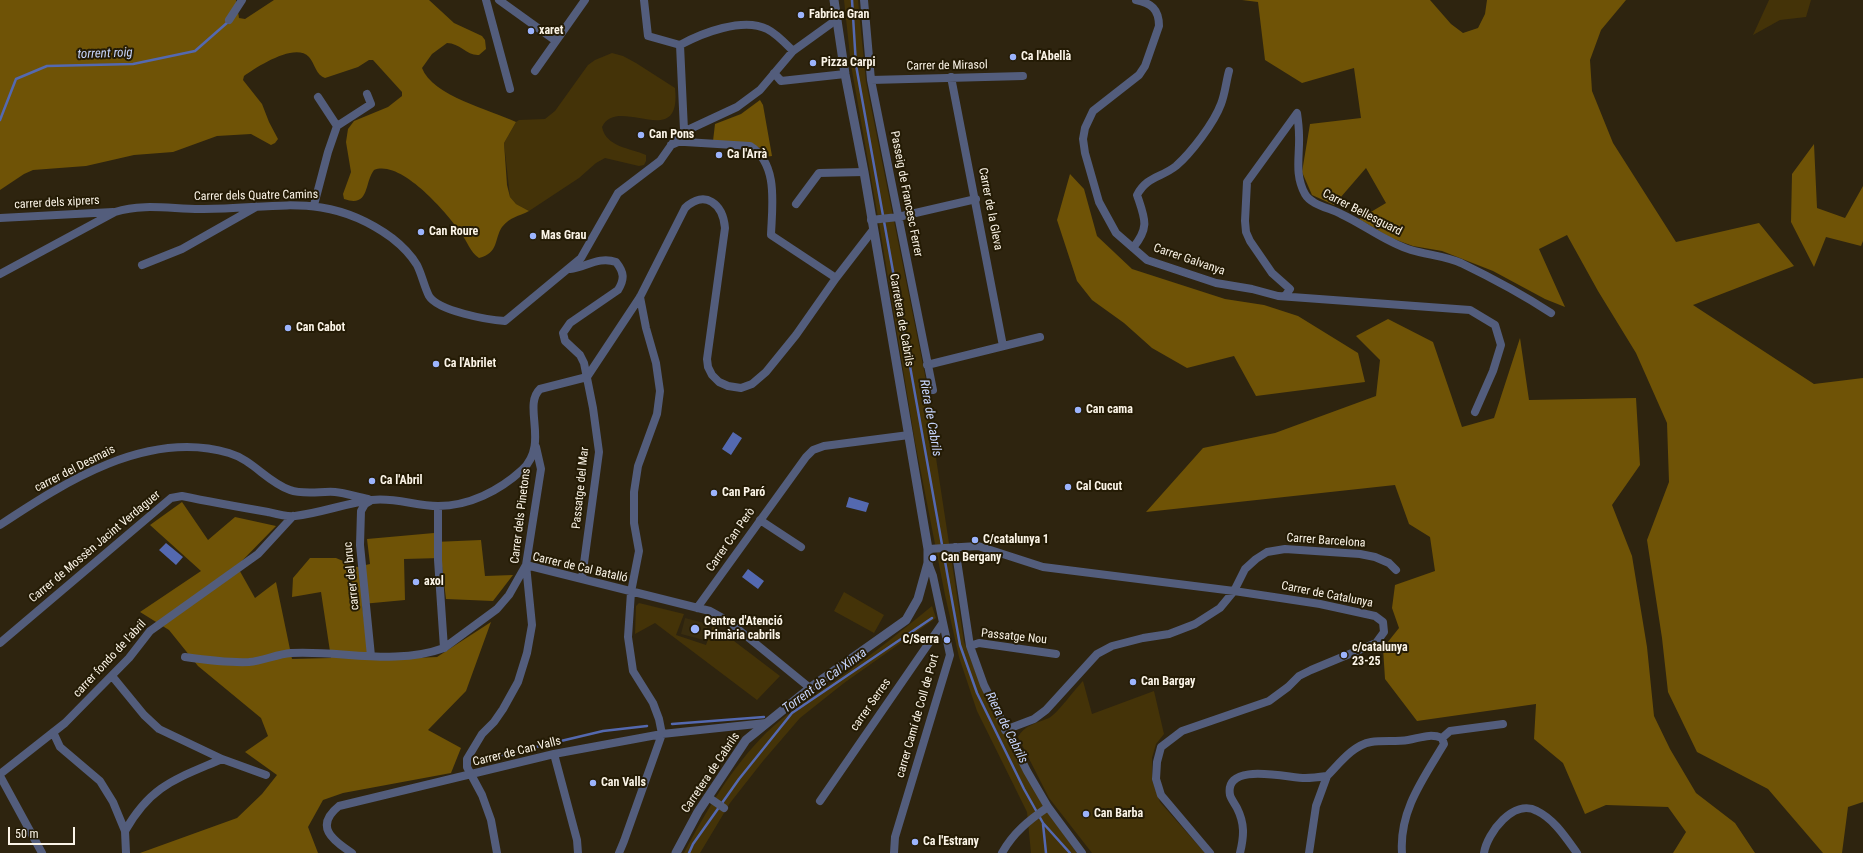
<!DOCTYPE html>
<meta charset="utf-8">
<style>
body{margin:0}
#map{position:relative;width:1863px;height:853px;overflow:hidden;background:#2e240f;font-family:"Roboto Condensed",sans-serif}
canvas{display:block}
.scale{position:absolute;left:8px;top:827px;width:67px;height:18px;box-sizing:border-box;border:2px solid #fbf4e7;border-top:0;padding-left:5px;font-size:12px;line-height:14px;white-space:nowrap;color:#fbf4e7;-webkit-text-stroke:3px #241b05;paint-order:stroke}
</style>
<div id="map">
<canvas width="1863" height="853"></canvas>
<div class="scale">50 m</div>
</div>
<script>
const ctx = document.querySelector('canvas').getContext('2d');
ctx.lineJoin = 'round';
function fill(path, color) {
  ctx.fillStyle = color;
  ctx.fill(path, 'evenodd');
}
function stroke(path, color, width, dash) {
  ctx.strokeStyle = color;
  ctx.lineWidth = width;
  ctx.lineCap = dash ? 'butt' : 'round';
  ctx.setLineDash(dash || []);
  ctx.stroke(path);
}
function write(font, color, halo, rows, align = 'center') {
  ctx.font = font + ' "Roboto Condensed",sans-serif';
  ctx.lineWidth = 4;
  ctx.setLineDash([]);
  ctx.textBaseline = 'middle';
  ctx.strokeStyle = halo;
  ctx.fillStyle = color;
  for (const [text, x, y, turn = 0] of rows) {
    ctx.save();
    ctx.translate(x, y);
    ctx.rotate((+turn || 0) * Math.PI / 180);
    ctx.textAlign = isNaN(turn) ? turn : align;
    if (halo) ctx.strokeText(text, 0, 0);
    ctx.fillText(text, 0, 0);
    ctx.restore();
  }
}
const built = new Path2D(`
 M685,618L708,624L704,640L681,634Z`);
const green = new Path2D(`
 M844,0H858L866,82L930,400L931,425L964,642L976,673L1042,804L1077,853H1031L1027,812L977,711L959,657L945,595L915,442L879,223L851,65Z
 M1769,0H1811L1806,17L1780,20L1753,35Z
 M612,53L623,56L636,63L675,88C682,153 618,94 602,127C606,147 630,148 646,155V161L644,165L639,166L605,158L596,163L579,178L529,211L516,204L510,197L504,143L516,122L519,120L545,119L555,111L588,65L595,60Z
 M844,592L884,615L874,633L834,611Z
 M639,603L684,614L676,635L706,645L713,625L780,676L757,700L655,623L635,634L636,606Z
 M932,606L936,618L844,683L800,718L763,761L730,803L700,853H684C706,811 732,767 766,733C789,711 817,694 843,675C874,653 903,630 932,606Z
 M1083,681L1092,714L1154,691L1164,734L1156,744L1152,758V780L1160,802L1205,853H1092L1049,798L1018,737C1024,725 1037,723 1049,718C1059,712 1074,690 1083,681Z`);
const forest = new Path2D(`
 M0,0H236L239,18L245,19L274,0H429L454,23L482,36L485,40L486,49L479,55C467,56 460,43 447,43L432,54L422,68C432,96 491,110 516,122L504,143L507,185L510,197L516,204L529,211C518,217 511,216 502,227C494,239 499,253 479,258C470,252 467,241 461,233C447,213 401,159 374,170C364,183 370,208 344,199L343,194L351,172L346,142L348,129L354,121L388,107L402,96V92L373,60H369L358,67L325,78C316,75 315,64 309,57C295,42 257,67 244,76L243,80L262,104L269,122L278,139L275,143L271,145L251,134L217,136L173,152L134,155L86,166L33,170L24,174L0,190Z
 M1242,0H1430L1451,24L1463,33L1478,28L1485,14L1487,0H1626L1601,30L1590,60L1592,91L1613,143L1676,242L1759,223L1794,266L1693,305L1814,384L1863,378V802L1848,807L1842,853H1823L1768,789L1697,752L1668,692L1662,638L1647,540L1669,482L1667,423L1636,353L1598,291L1567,235L1539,249L1565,307L1545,299L1493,271L1442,251L1413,246L1391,238L1359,219L1386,203L1366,168L1334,205L1312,195L1302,172L1310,124L1361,118L1354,68L1302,83L1265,60L1258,2Z
 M760,100L763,105L772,156L765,157L760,148L750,143L713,141L715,124L741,114Z
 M1814,144L1817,208L1845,218L1863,186V241L1861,246L1826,237L1814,267L1791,222L1792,174Z
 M1070,174L1084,189L1097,236L1132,269L1225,299L1264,305L1298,316L1358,353L1365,382L1256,396L1234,356L1187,368L1152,348L1124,323L1092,300L1077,281L1057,220Z
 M1388,319L1433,342L1462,427L1494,418L1520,338L1529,400L1636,398L1640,465L1612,505L1632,556L1647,647L1654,716L1670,749L1696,793L1735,823L1755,853H1673L1686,832L1668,807L1606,805L1585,814L1563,763L1534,739L1536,704L1417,721L1385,679L1383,648L1399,628L1392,608L1395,585L1435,571L1430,537L1409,524L1395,485L1146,512L1203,448L1275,433L1376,396L1380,360L1356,336Z
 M182,502L208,540L235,517L276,526L237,566L255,598L276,582L292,659L331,658L321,592L292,597L293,578L310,558H336L357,567L370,564L367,539L434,533V542L481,540L485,576L513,575L493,601L446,599L441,558L404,559L405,600L362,604L369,660L437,657L491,622L466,691L428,730L461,748L451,773L343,793L323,800L308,827L318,853H140L237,818L262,794L277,775L245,752L268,736L261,718L198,666L169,630L140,612L201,571L150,525Z`);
const water = new Path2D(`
 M733,432L742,438L731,455L722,449Z
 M849,497L869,503L866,512L846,507Z
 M166,543L183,557L176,565L159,550Z
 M748,569L764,581L758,589L742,577Z`);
const stream = new Path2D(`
 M852,0L856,65L960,645L977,693L1024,789L1043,823L1070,853
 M0,120L16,79L47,66L133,64L195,51L228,22
 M672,724L764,717
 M502,755L603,731L647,726
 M1043,824L1046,853
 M689,853L693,844L739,779L792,713L932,618`);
const minor = new Path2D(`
 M486,0L510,89
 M499,0L556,41
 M644,0L648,36L680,45L684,130
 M864,0L871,80L933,390
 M1136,0C1151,3 1159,9 1159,26L1145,66L1139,75L1093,111L1085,128L1083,139L1085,153L1099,202L1116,233L1147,260L1216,283L1252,289L1278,296L1470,310L1495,325L1501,345L1493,371L1475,412
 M229,20L242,0
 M680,45C702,33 743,17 767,29C777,34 785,43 793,51
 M535,71L585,0
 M774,73L781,81L845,74
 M951,77L1003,346
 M871,80L1023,76
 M318,97L337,126
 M671,145L678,142H685L750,146C779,164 772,206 771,235L836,278
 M796,204L819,173L864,172
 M314,205L328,152L337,126L371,104L367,94
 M0,218L113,212
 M871,220L898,217L976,199
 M1133,248C1150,227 1145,219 1137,195C1147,176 1161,178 1176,166C1191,153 1214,123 1221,104C1225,94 1226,82 1229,71
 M142,265L182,249L256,207
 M570,269C586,267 599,256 616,262C624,272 625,279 618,290L570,323L563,333L565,341L580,355L584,363L593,408L599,452L582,578
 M0,274L115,212C143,203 171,209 200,209C274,210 325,189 392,238C401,245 411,255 417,265C422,275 424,286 429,296C438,311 488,320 505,321L581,258L618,193L660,161L679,134L737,107L760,90L793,51L836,20
 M1285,296L1290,289L1272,273L1250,241L1246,232L1245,221L1247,182L1297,113C1298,120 1299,128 1299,135C1300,155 1294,174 1305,194C1311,205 1330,208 1341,214C1365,225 1385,242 1411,250C1428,255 1445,256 1461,263C1492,278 1522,294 1551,313
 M927,365L1040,337
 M370,501L365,504L361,511L360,545L371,656
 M438,506V560L444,648
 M760,520L801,547
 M0,525C65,482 147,429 229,453C253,460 267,482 290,490C303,495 322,491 335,492C346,493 357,497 368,499
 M955,547L970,646L984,685L1027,771L1048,807L1082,853
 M928,549L978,546L1043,567L1234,591L1320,604L1375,616L1383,622L1384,632L1376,643L1311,670L1299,676L1288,687L1269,701L1182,731L1161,747L1157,762L1156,779L1161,795L1210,853
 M697,608L806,457L813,450L824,446L909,435
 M0,643L171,498L182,496C211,502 239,507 268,512C276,514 287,517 295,516C321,513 346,503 372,500C394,497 416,506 438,506C469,506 499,491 522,470C550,444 522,406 540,389L587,377L640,297L685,208C705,189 723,204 725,228L707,359L708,367L712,375L719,382L728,386L741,388L752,384L766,372L796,335L836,278L873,230
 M970,646L979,643L1056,654
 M185,657C206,660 228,663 249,662C263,661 277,654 291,653C341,650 395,666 444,648L497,609L509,595L526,565L710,611L728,621L810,688
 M112,676L144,715L159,729L222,759C176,779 151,785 125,831
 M1005,730L1034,719L1046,710L1097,654L1112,646L1143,638L1169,634L1195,624L1220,608L1234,591L1245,569L1256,559L1267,552L1285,549L1360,554L1375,557L1389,563L1396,570
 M53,732L60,747L100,781L113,802L125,831L126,853
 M554,754L577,840L578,853
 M222,759L266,775
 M0,774L65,723L129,658L150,631L258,554L293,516
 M0,776L42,853
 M708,797L724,808
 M820,801L942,624
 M352,853C332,840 314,826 339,806L554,754L662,734L766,723
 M497,853L491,820L482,795L467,767V759L482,734L494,722L503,709L518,682L527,653L532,625L526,565L541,469L536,447
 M619,853L624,841L662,734L659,719L653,703L633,671L628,637L631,592L639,551L634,523V492L638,466L657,414L660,391L656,363L646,328L640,297
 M894,853L895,837L950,655L933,576L928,563
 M1002,853C1013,833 1029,820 1048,807
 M1240,853C1244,836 1245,824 1237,808C1235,804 1231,799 1230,795C1224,761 1288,778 1305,778C1313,778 1320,777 1327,776C1339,764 1353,745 1371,742C1383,740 1396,742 1408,740C1420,738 1430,733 1442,738L1450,731L1503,724
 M1309,853L1316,806L1327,776
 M1402,853C1399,811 1423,779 1444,744L1442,738
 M1484,853C1487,833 1514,798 1537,811C1554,819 1566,838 1577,853`);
const tertiary = new Path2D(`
 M676,853L698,812L746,740L810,688L906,620L918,599L928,563V549L864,172L845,74L834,0`);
const markers = [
 [801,15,4,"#9cb4fd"],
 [531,31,4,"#9cb4fd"],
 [1013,57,4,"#9cb4fd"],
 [813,63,4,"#9cb4fd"],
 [641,135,4,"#9cb4fd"],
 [719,155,4,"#9cb4fd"],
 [421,232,4,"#9cb4fd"],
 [533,236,4,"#9cb4fd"],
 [288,328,4,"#9cb4fd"],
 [436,364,4,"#9cb4fd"],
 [1078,410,4,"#9cb4fd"],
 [372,481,4,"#9cb4fd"],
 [1068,487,4,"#9cb4fd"],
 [714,493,4,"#9cb4fd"],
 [975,540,4,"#9cb4fd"],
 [933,558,4,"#9cb4fd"],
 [416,582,4,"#9cb4fd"],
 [695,629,5,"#9cb4fd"],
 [947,640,4,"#9cb4fd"],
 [1344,655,4,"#9cb4fd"],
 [1133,682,4,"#9cb4fd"],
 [593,783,4,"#9cb4fd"],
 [1086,814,4,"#9cb4fd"],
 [915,842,4,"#9cb4fd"]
];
const poiNames = [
 ["Fabrica Gran",809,15],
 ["xaret",539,31],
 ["Ca l'Abellà",1021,57],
 ["Pizza Carpi",821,63],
 ["Can Pons",649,135],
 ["Ca l'Arrà",727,155],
 ["Can Roure",429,232],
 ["Mas Grau",541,236],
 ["Can Cabot",296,328],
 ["Ca l'Abrilet",444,364],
 ["Can cama",1086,410],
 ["Ca l'Abril",380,481],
 ["Cal Cucut",1076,487],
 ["Can Paró",722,493],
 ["C/catalunya 1",983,540],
 ["Can Bergany",941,558],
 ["axol",424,582],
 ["Centre d'Atenció",704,622],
 ["Primària cabrils",704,636],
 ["C/Serra",939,640,"right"],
 ["c/catalunya",1352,648],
 ["23-25",1352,662],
 ["Can Bargay",1141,682],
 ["Can Valls",601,783],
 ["Can Barba",1094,814],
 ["Ca l'Estrany",923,842]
];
const streetNames = [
 ["Carrer de Mirasol",947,66,-1],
 ["Passeig de Francesc Ferrer",906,194,79],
 ["Carrer dels Quatre Camins",256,196,-1],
 ["carrer dels xiprers",57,203,-3],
 ["Carrer de la Gleva",990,209,79],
 ["Carrer Bellesguard",1362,213,27],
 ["Carrer Galvanya",1189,260,19],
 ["Carretera de Cabrils",901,320,80],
 ["carrer del Desmais",75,469,-27],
 ["Passatge del Mar",581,488,-84],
 ["Carrer dels Pinetons",521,516,-83],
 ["Carrer Can Però",731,540,-55],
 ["Carrer Barcelona",1326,541,4],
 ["Carrer de Mossèn Jacint Verdaguer",95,547,-40],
 ["Carrer de Cal Batalló",580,568,13],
 ["carrer del bruc",352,576,-96],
 ["Carrer de Catalunya",1327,595,11],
 ["Passatge Nou",1014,637,6],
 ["carrer fondo de l'abril",110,659,-47],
 ["carrer Serres",871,705,-55],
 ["carrer Camí de Coll de Port",918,716,-74],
 ["Carrer de Can Valls",517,752,-14],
 ["Carretera de Cabrils",711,773,-56]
];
const waterNames = [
 ["torrent roig",105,54,-2],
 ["Riera de Cabrils",930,418,80],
 ["Torrent de Cal Xinxa",825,681,-36],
 ["Riera de Cabrils",1006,728,63]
];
fill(built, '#392d0f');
fill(green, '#443308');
fill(forest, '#6f5306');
fill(water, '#5469b0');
stroke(stream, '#5469b0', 2.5);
stroke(minor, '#535d7c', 8);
stroke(tertiary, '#535d7c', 9);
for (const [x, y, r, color] of markers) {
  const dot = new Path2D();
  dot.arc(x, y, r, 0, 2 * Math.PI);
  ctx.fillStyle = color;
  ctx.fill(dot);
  stroke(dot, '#241b05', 1.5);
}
write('bold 12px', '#fbf4e7', '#241b05', poiNames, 'left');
write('12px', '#fbf4e7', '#241b05', streetNames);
write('italic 13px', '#c6d4fc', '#241b05', waterNames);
</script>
